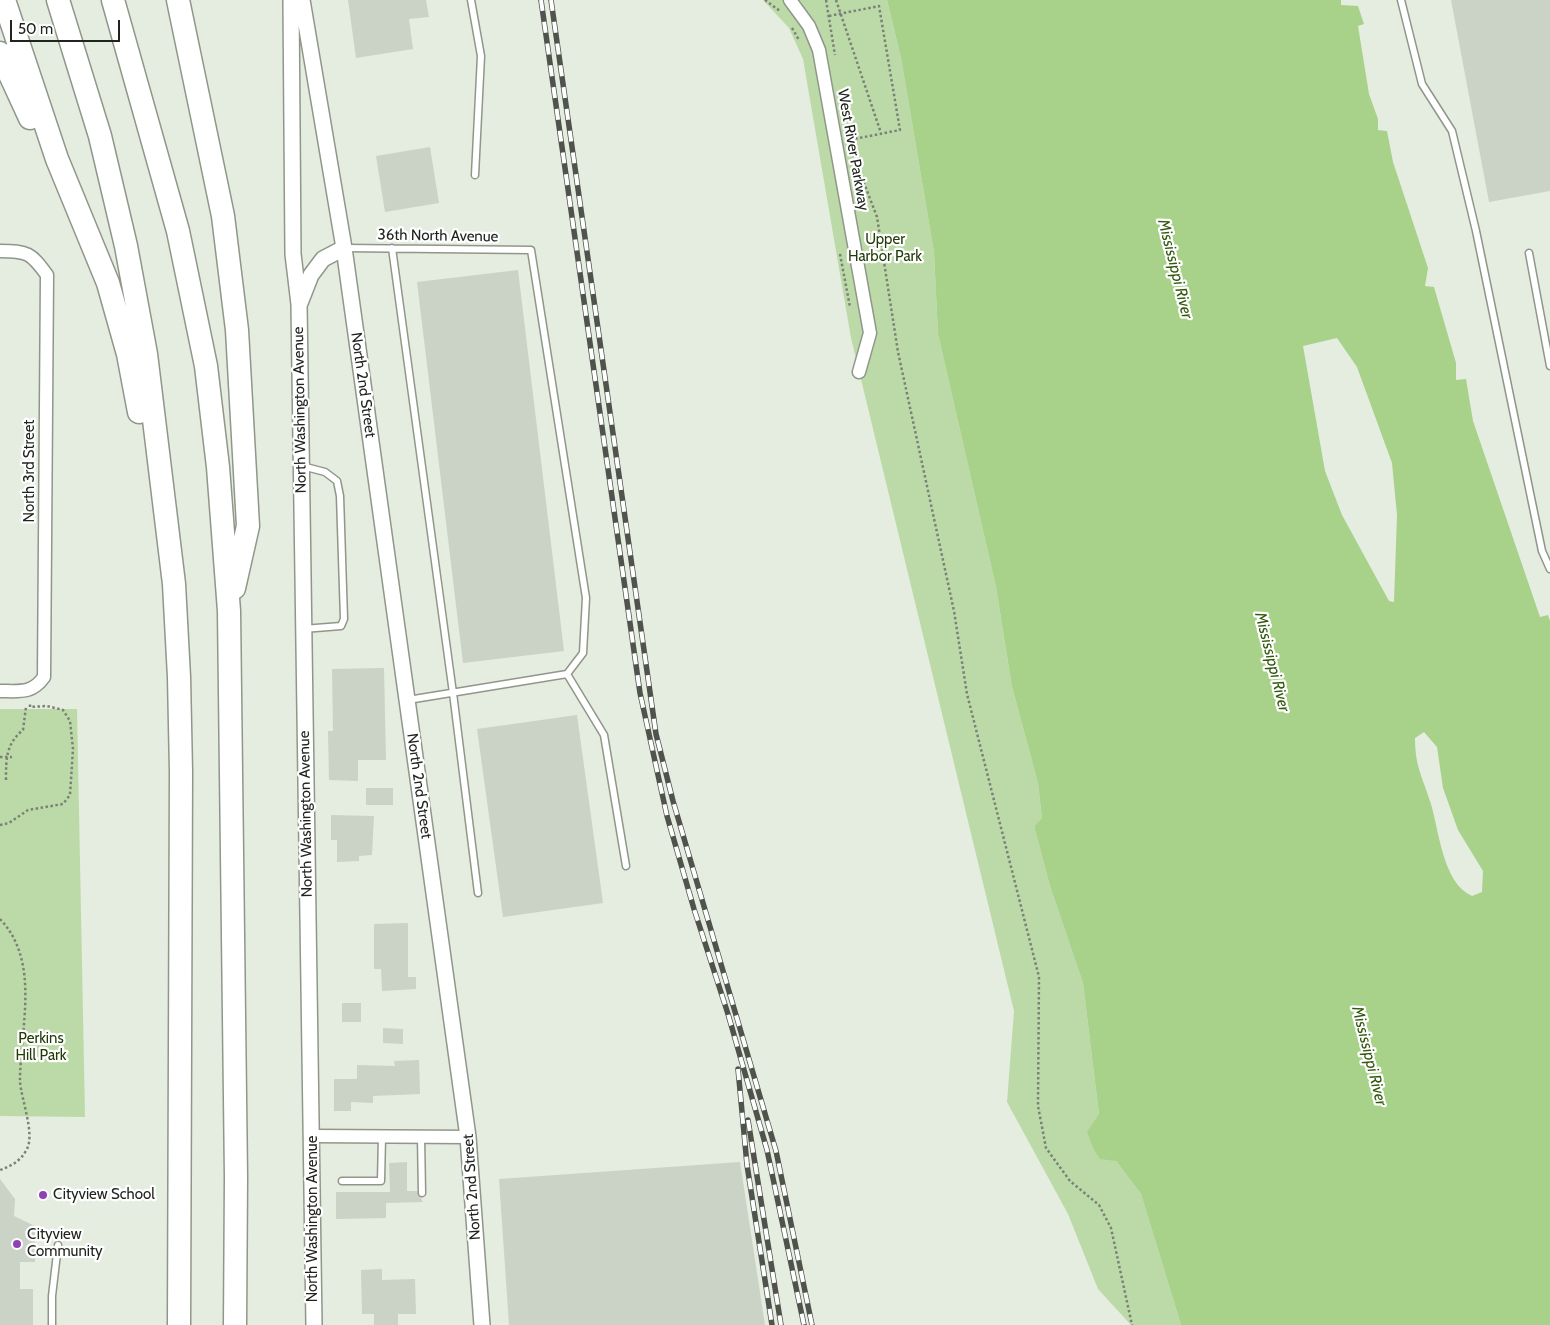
<!DOCTYPE html>
<style>
body{margin:0}
#map{position:relative;width:1550px;height:1325px;overflow:hidden;background:#e4eddf;font-family:Cabin,sans-serif}
canvas{display:block}
.scale{position:absolute;left:10px;top:20px;width:110px;height:22px;box-sizing:border-box;border:2px solid #20231e;border-top:0;padding-left:6px;font-size:15px;line-height:18px;white-space:nowrap;color:#20231e;-webkit-text-stroke:4px #fff;paint-order:stroke}
</style>
<div id="map">
<canvas width="1550" height="1325"></canvas>
<div class="scale">50 m</div>
</div>
<script>
const ctx = document.querySelector('canvas').getContext('2d');
ctx.lineJoin = 'round';
function fill(path, color) {
  ctx.fillStyle = color;
  ctx.fill(path, 'evenodd');
}
function stroke(path, color, width, dash) {
  ctx.strokeStyle = color;
  ctx.lineWidth = width;
  ctx.lineCap = dash ? 'butt' : 'round';
  ctx.setLineDash(dash || []);
  ctx.stroke(path);
}
function write(font, color, halo, rows, align = 'center') {
  ctx.font = font + ' Cabin,sans-serif';
  ctx.lineWidth = 4.5;
  ctx.setLineDash([]);
  ctx.textBaseline = 'middle';
  ctx.strokeStyle = halo;
  ctx.fillStyle = color;
  for (const [text, x, y, turn = 0] of rows) {
    ctx.save();
    ctx.translate(x, y);
    ctx.rotate((+turn || 0) * Math.PI / 180);
    ctx.textAlign = isNaN(turn) ? turn : align;
    if (halo) ctx.strokeText(text, 0, 0);
    ctx.fillText(text, 0, 0);
    ctx.restore();
  }
}
const green = new Path2D(`
 M763,0H887L901,58L934,252L938,334L996,587L1012,687L1038,783L1042,818L1034,826L1050,886L1083,983L1099,1114L1116,1161L1141,1194L1181,1325H1131L1098,1289L1068,1214L1007,1102L1014,1011L851,338L803,59L789,28Z
 M0,709H77L85,1117L0,1116Z`);
const water = new Path2D(`
 M887,0H1341V5L1358,6L1364,24L1358,26L1369,94L1378,119V130L1387,131L1393,162L1428,268L1425,286L1434,287L1456,363V380L1466,379L1473,421L1540,617L1548,615L1550,621V1325H1181L1141,1194L1116,1161L1100,1159L1094,1150L1087,1132L1099,1114L1083,983L1050,886L1034,826L1042,818L1038,783L1012,687L996,587L938,334L934,252L901,58ZM1337,338L1357,367L1392,463L1397,515L1394,602L1389,601L1342,515L1325,471L1303,346ZM1424,732L1437,747L1443,788L1458,830L1483,871L1482,892L1472,896C1442,883 1439,828 1430,801C1422,776 1415,766 1415,738Z`);
const building = new Path2D(`
 M348,0H426L429,17L409,19L413,49L356,58Z
 M1451,0H1550V191L1489,202Z
 M430,147L439,203L385,212L376,156Z
 M518,270L564,651L463,663L417,282Z
 M384,668L386,760H358V781L329,780L328,731H333L332,669Z
 M577,715L603,903L503,917L477,729Z
 M366,788H393V805H366Z
 M331,815L374,816L372,855L359,856V861L337,862V840H331Z
 M408,923V977H416V989L382,991L381,969H374V924Z
 M342,1003H361V1022H342Z
 M383,1028L403,1029V1044L383,1043Z
 M419,1060L420,1094L373,1096V1103L351,1102V1111H334V1079H357V1065L395,1066L394,1061Z
 M407,1162V1191H417L423,1202L386,1203V1218L336,1219V1192H390L389,1163Z
 M740,1162L765,1325H509L499,1179Z
 M0,1179L15,1199L14,1216L35,1226V1262H20V1289H33V1325H0Z
 M382,1269V1280L415,1279L416,1314H398V1325H374V1314H362L361,1270Z`);
const path = new Path2D(`
 M765,0L780,11
 M826,0L835,55
 M836,0L881,133
 M829,16L879,6L900,130L849,140
 M792,28L799,40
 M853,154L877,217L898,352L954,611L967,694L1039,977L1038,1106L1046,1148L1070,1181L1099,1205L1111,1228L1132,1325
 M840,254L850,307
 M0,757H12
 M6,780C6,758 6,744 23,730L26,707
 M0,825L9,823L28,810L63,804L70,795L73,749L70,721L63,710L47,706L30,707V703
 M0,919C41,962 20,1028 20,1081C21,1099 35,1133 27,1149C21,1161 11,1166 0,1170`);
const service = new Path2D(`
 M471,0L481,56L475,175
 M1401,0L1422,84L1452,131L1476,231L1542,551L1550,569
 M344,248L531,250L586,598L583,653L567,674L408,700
 M392,248L453,693L478,893
 M1529,253L1550,366
 M302,466L325,472L337,481L340,496L344,619L341,626L303,629
 M567,674L604,735L626,866
 M421,1137L422,1193
 M342,1181H381L382,1137
 M52,1325V1296L58,1245`);
const minor = new Path2D(`
 M790,0L809,26L819,50L870,333L859,372
 M0,251C28,251 31,253 47,275L44,677C32,694 20,691 0,691
 M313,1136L468,1137`);
const tertiary = new Path2D(`
 M291,0L293,254L299,304L314,1325
 M302,0L344,248L468,1137L482,1325
 M300,303L311,275L323,259L344,248`);
const motorway = new Path2D(`
 M4,0L57,159L108,283L128,354L139,412
 M58,0L100,136L126,246L146,354L174,584L179,677L181,772L179,1325
 M113,0L178,231L206,366L218,467L229,611L236,1178L235,1325
 M178,0L223,216L237,330L248,526L234,588
 M0,53L30,118`);
const rail = new Path2D(`
 M541,0L640,693L667,816L694,909L728,1014L767,1150L804,1325
 M551,0L656,734L673,801L776,1151L812,1325
 M738,1069L747,1165L772,1325
 M748,1120L781,1325`);
const markers = [
 [43,1195,5,"#8e43b4"],
 [17,1244,5,"#8e43b4"]
];
const streetNames = [
 ["West River Parkway",853,150,80],
 ["36th North Avenue",438,236,1],
 ["North 2nd Street",363,385,82],
 ["North Washington Avenue",300,410,-91],
 ["North 3rd Street",30,471,-90],
 ["North 2nd Street",419,786,82],
 ["North Washington Avenue",306,814,-91],
 ["North 2nd Street",472,1187,-94],
 ["North Washington Avenue",313,1219,-90]
];
const parkNames = [
 ["Upper",885,240],
 ["Harbor Park",885,257],
 ["Perkins",41,1039],
 ["Hill Park",41,1056]
];
const poiNames = [
 ["Cityview School",53,1195],
 ["Cityview",27,1235],
 ["Community",27,1252]
];
const waterNames = [
 ["Mississippi River",1175,269,76],
 ["Mississippi River",1272,662,76],
 ["Mississippi River",1369,1056,76]
];
fill(green, '#bcdaa7');
fill(water, '#a8d18a');
fill(building, '#cad3c5');
stroke(service, '#90978a', 9);
stroke(minor, '#90978a', 15);
stroke(tertiary, '#90978a', 18);
stroke(motorway, '#90978a', 25);
stroke(path, '#7b8178', 2.5, [2.5, 2.5]);
stroke(service, '#fff', 6);
stroke(minor, '#fff', 12);
stroke(tertiary, '#fff', 15);
stroke(motorway, '#fff', 22);
stroke(rail, '#4f534c', 5.5);
stroke(rail, '#fff', 4, [11]);
for (const [x, y, r, color] of markers) {
  const dot = new Path2D();
  dot.arc(x, y, r, 0, 2 * Math.PI);
  ctx.fillStyle = color;
  ctx.fill(dot);
  stroke(dot, '#fff', 2);
}
write('15px', '#20231e', '#fff', streetNames);
write('15px', '#223c09', '#fff', parkNames);
write('15px', '#20231e', '#fff', poiNames, 'left');
write('italic 16px', '#34580e', '#fff', waterNames);
</script>
